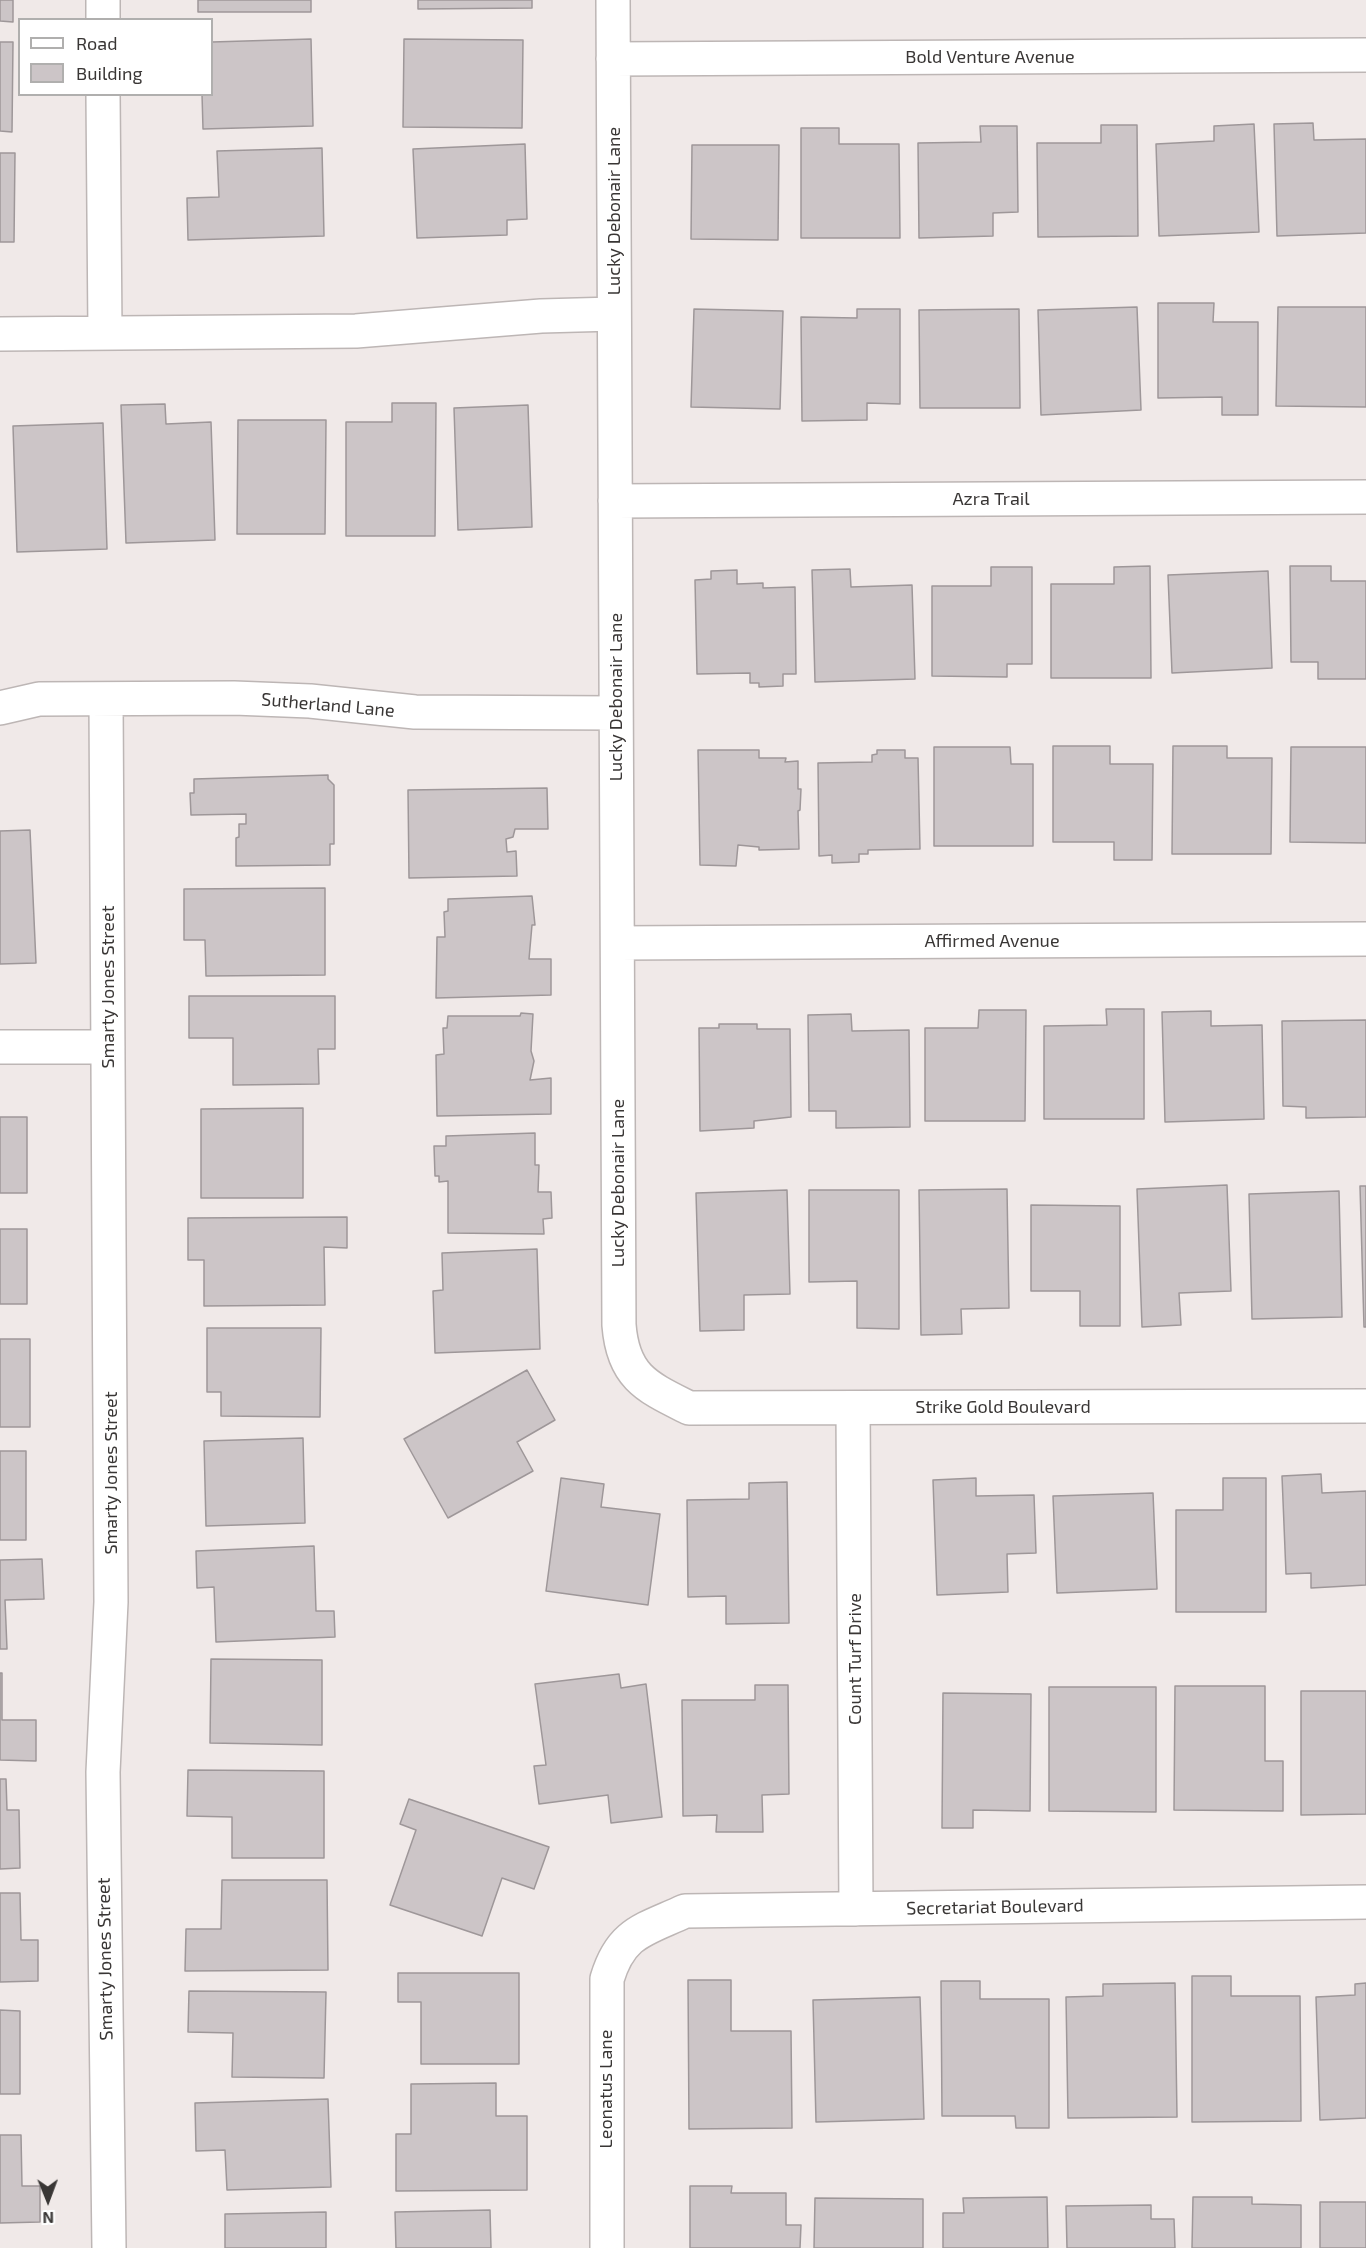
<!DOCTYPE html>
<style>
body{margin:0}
#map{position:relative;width:1366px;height:2248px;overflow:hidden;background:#f0e9e8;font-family:"Exo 2",sans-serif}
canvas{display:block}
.legend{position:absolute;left:18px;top:18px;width:195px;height:78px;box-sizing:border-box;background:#fff;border:2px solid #b0afae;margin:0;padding:8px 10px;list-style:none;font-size:18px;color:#393635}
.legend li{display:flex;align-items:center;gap:12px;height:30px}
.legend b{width:30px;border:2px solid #b0afae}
.north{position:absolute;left:18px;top:2170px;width:60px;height:60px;-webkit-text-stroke:4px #fff;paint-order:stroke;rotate:179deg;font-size:16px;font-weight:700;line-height:24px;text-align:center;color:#393635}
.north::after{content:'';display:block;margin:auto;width:21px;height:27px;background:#393635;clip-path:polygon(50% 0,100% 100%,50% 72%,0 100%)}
</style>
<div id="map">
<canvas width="1366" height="2248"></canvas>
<ul class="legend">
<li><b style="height:8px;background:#fff"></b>Road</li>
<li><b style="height:16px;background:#ccc5c7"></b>Building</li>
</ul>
<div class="north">N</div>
</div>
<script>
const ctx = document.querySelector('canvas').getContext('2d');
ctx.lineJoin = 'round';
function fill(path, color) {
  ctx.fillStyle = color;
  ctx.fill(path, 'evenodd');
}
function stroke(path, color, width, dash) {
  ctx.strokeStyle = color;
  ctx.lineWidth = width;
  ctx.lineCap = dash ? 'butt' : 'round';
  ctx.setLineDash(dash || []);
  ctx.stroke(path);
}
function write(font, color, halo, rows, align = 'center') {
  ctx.font = font + ' "Exo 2",sans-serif';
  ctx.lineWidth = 5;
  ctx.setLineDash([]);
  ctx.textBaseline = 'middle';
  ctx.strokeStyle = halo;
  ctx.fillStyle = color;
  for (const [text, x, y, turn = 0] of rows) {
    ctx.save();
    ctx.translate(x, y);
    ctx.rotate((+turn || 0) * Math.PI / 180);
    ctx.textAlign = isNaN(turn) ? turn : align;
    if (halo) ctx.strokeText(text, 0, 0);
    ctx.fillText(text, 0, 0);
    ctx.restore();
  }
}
const building = new Path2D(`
 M0,0H13V22L0,21Z
 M198,0H311V12H198Z
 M418,0H532V8L418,9Z
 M311,39L313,126L203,129L202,94H212V42Z
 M404,39L523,40L522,128L403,127Z
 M0,42H13L12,132L0,131Z
 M1313,123L1314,140L1366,139V233L1277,236L1274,124Z
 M1254,124L1259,232L1159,236L1156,144L1214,141V126Z
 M1101,125H1137L1138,236L1038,237L1037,143H1101Z
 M980,126H1017L1018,212L993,213V236L919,238L918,143L981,142Z
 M801,128H839V144H899L900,238H801Z
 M525,144L527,219L507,220V235L417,238L413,149Z
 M692,145H779L778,240L691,239Z
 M322,148L324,236L188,240L187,198L219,197L217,151Z
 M0,153H15L14,242H0Z
 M1158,303H1214L1213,322H1258V415H1222V397L1158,398Z
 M1137,307L1141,410L1041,415L1038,310Z
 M1278,307H1366V407L1276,406Z
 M694,309L783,311L780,409L691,407Z
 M857,309H900V404L867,403V420L802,421L801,317L857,318Z
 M1019,309L1020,408H920L919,310Z
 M392,403H436L435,536H346V422H392Z
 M165,404L166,424L211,422L215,540L126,543L121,405Z
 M528,405L532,527L458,530L454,408Z
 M238,420H326L325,534H237Z
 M103,423L107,549L17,552L13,426Z
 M1150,566L1151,678H1051V584H1114V567Z
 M1290,566H1331V581H1366V679H1318V662H1291Z
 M991,567H1032V664H1007V677L932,676V586H991Z
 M850,569L851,587L912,585L915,679L815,682L812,570Z
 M737,570V584L763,583V588L795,587L796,674H783V686L759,687V683H750V673L697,674L695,580L711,579V571Z
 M1268,571L1272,668L1172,673L1168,575Z
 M1053,746H1110V764H1153L1152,860H1114V842H1053Z
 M1173,746H1227V758H1272L1271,854H1172Z
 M934,747H1010L1011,764H1033V846H934Z
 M1291,747H1366V843L1290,842Z
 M698,750H759V758H786L785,762L798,761V789H801L800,810L798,811L799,849L759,850V847L738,845L736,866L700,865Z
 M877,750H905V758H918L920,849L868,850V854H859V862L832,863V855L819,856L818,763L872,762V755L877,754Z
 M328,775V779L334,785V844H330V865L236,866V838L239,837V824H246V814L191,815L190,793H194V779Z
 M547,788L548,829H515L513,837L506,839L507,852L516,851L517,876L409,878L408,790Z
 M30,830L36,963L0,964V831Z
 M325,888V975L206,976L205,940H184V889Z
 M532,896L535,925H532L529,959H551V995L436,998L437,937H445L444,912L448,911V899Z
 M189,996H335V1049H318L319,1084L233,1085V1038H189Z
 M1106,1009H1144V1119H1044V1026L1107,1025Z
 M979,1010H1026L1025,1121H925V1028H978Z
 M1211,1011V1026L1262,1025L1264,1119L1165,1122L1162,1012Z
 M521,1013L533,1014L531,1051L534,1061L530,1080L551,1078V1114L437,1116L436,1055L444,1054L443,1028H447L448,1016H520Z
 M851,1014L852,1031L909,1030L910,1127L836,1128V1111H809L808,1015Z
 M1366,1020V1117L1306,1118V1107L1283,1106L1282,1021Z
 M719,1024H757V1029H790L791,1117L754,1121V1128L700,1131L699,1028H719Z
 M303,1108V1198H201V1109Z
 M0,1117H27V1193H0Z
 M535,1133V1165H539L538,1192H551L552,1218L543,1219L544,1234L448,1233V1181L439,1182V1176H435L434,1146H446V1136Z
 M1227,1185L1231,1291L1179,1293L1181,1325L1142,1327L1137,1189Z
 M1360,1186H1366V1327H1364Z
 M1007,1189L1009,1308L961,1309L962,1334L921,1335L919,1190Z
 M787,1190L790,1294L744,1295V1330L700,1331L696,1193Z
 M809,1190H899V1329L857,1328V1281L809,1282Z
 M1339,1191L1342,1317L1252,1319L1249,1194Z
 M1031,1205L1120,1206V1326H1080V1291H1031Z
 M347,1217V1248L324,1247L325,1305L204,1306V1260H188V1218Z
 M0,1229H27V1304H0Z
 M537,1249L540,1349L435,1353L433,1291L443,1290L442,1253Z
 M207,1328H321L320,1417L221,1416V1392H207Z
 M0,1339H30V1427H0Z
 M527,1370L555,1420L517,1442L533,1471L448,1518L404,1439Z
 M303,1438L305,1523L206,1526L204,1441Z
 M0,1451H26V1540H0Z
 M1321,1474L1322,1493L1366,1491V1585L1311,1588V1573L1286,1574L1282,1476Z
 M561,1478L604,1484L601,1507L660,1514L648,1605L546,1591Z
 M976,1478V1496L1034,1495L1036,1553L1007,1554L1008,1592L937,1595L933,1480Z
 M1223,1478H1266V1612H1176V1510H1223Z
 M787,1482L789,1623L726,1624V1596L688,1597L687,1500L749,1499V1483Z
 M1153,1493L1157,1589L1057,1593L1053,1496Z
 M314,1546L316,1611H334L335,1637L216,1642L214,1587L197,1588L196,1551Z
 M42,1559L44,1599L5,1600L7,1649H0V1560Z
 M211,1659L322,1660V1745L210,1743Z
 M0,1673H2V1720H36V1761L0,1760Z
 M619,1674L621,1688L646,1684L662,1817L611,1823L608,1795L539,1804L534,1766L546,1765L535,1684Z
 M755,1685H788L789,1794L762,1795L763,1832H716L717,1815L683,1816L682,1700H755Z
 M1175,1686H1265V1761H1283V1811L1174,1810Z
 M1049,1687H1156V1812L1049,1811Z
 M1301,1691H1366V1814L1301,1815Z
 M943,1693L1031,1694L1030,1811L973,1810V1828H942Z
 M188,1770L324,1771V1858H232V1817L187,1816Z
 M0,1779H6L7,1810H19L20,1868L0,1869Z
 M409,1799L549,1847L534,1889L502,1878L482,1936L390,1905L416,1830L400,1824Z
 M222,1880H327L328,1970L185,1971L186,1929H221Z
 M0,1893H20L21,1940H38V1981L0,1982Z
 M398,1973H519V2064H421V2002H398Z
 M1192,1976H1231V1996H1300L1301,2121L1192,2122Z
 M688,1980H731V2031H791L792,2128L689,2129Z
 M941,1981H980V1999H1049V2128H1016L1015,2116H942Z
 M1175,1983L1177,2117L1068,2118L1066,1997L1103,1996V1984Z
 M1366,1983V2118L1320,2120L1316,1997L1355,1995V1984Z
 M189,1991L326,1992L324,2078L232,2077L233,2033L188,2032Z
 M920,1997L924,2119L816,2122L813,2000Z
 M0,2010L20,2011V2094H0Z
 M496,2083V2116H527V2190L396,2191V2134H411V2084Z
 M328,2099L331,2187L227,2190L225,2150L196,2151L195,2103Z
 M0,2135H21L22,2186H40V2222L0,2223Z
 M690,2186H732L731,2193H786V2225H801L800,2248H690Z
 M1047,2197L1048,2248H943V2213H964L963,2198Z
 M1193,2197H1252V2204L1301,2205V2248H1192Z
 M815,2198L923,2199V2248H814Z
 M1320,2202H1366V2248H1320Z
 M1151,2205V2219H1174L1175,2248H1067L1066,2206Z
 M490,2210L491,2248H396L395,2212Z
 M326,2212V2248H225V2214Z`);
const minor = new Path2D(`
 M103,0V20
 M613,0L619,1325C623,1377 647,1387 689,1408L1366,1406
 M613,59L1366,55
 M103,94L105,333
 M0,334L356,331L541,316L614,314
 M615,501L1366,497
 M106,699L111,1602L103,1772L109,2248
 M0,708L39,699L234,698L310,701L415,712L616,713
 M618,943L1366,939
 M0,1047H108
 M853,1408L856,1909
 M607,2248V1979C621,1932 644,1930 685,1911L1366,1902`);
const streetNames = [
 ["Bold Venture Avenue",990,57],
 ["Lucky Debonair Lane",614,211,-90],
 ["Azra Trail",991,499],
 ["Lucky Debonair Lane",616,697,-90],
 ["Sutherland Lane",328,705,5],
 ["Affirmed Avenue",992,941],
 ["Smarty Jones Street",108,987,-90],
 ["Lucky Debonair Lane",618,1183,-90],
 ["Strike Gold Boulevard",1003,1407],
 ["Smarty Jones Street",111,1473,-90],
 ["Count Turf Drive",855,1659,-90],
 ["Secretariat Boulevard",995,1907,-1],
 ["Smarty Jones Street",105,1959,-91],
 ["Leonatus Lane",606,2089,-90]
];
fill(building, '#ccc5c7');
stroke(building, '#9e9799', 1.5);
stroke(minor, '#bdb6b5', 36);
stroke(minor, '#fff', 33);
write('18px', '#393635', '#fff', streetNames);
</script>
